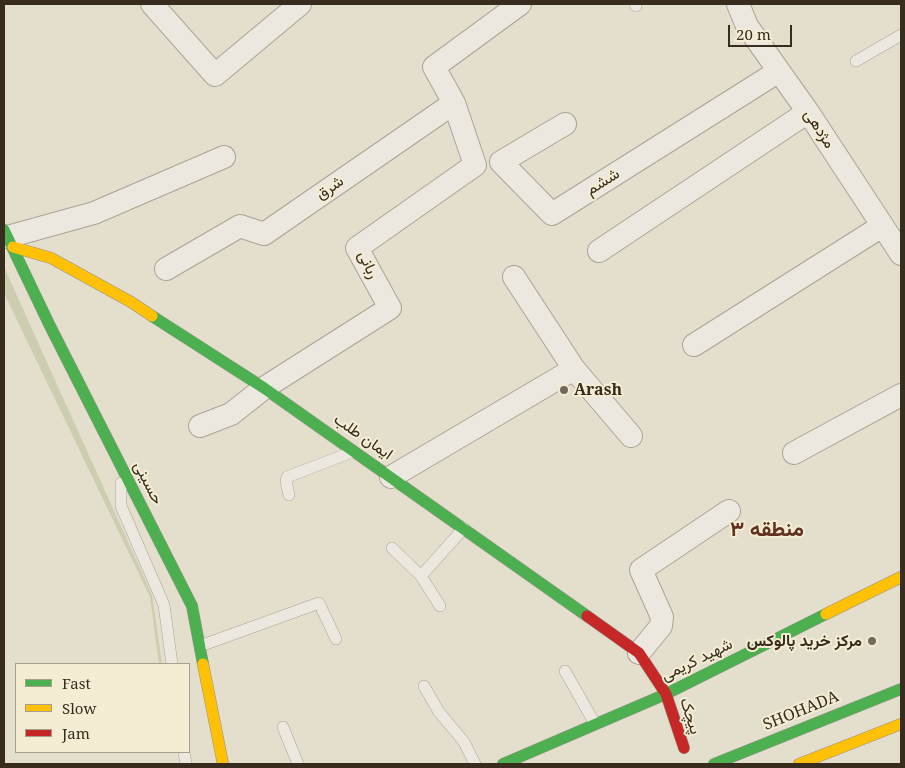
<!DOCTYPE html>
<meta charset="utf-8">
<style>
body{margin:0}
#map{position:relative;width:905px;height:768px;overflow:hidden;background:#e4decd;font-family:"Noto Serif",serif}
canvas{display:block}
.frame{position:absolute;inset:0;border:5px solid #372c1e;pointer-events:none}
.legend{position:absolute;left:15px;top:663px;width:175px;height:90px;box-sizing:border-box;background:#f4edd3;border:1px solid #a8a08b;margin:0;padding:6px 9px;list-style:none;font-size:15px;color:#372c1e}
.legend li{display:flex;align-items:center;gap:10px;height:25px}
.legend b{width:25px;border:1px solid #a8a08b}
.scale{position:absolute;left:728px;top:25px;width:64px;height:22px;box-sizing:border-box;border:2px solid #372c1e;border-top:0;padding-left:6px;font-size:15px;line-height:18px;white-space:nowrap;color:#372c1e;-webkit-text-stroke:4px #f4edd3;paint-order:stroke}
</style>
<div id="map">
<canvas width="905" height="768"></canvas>
<div class="frame"></div>
<ul class="legend">
<li><b style="height:6px;background:#4caf50"></b>Fast</li>
<li><b style="height:6px;background:#ffc107"></b>Slow</li>
<li><b style="height:6px;background:#c62828"></b>Jam</li>
</ul>
<div class="scale">20 m</div>
</div>
<script>
const ctx = document.querySelector('canvas').getContext('2d');
ctx.lineJoin = 'round';
function fill(path, color) {
  ctx.fillStyle = color;
  ctx.fill(path, 'evenodd');
}
function stroke(path, color, width, dash) {
  ctx.strokeStyle = color;
  ctx.lineWidth = width;
  ctx.lineCap = dash ? 'butt' : 'round';
  ctx.setLineDash(dash || []);
  ctx.stroke(path);
}
function write(font, color, halo, rows, align = 'center') {
  ctx.font = font + ' "Noto Serif",Vazirmatn,serif';
  ctx.lineWidth = 4;
  ctx.setLineDash([]);
  ctx.textBaseline = 'middle';
  ctx.strokeStyle = halo;
  ctx.fillStyle = color;
  for (const [text, x, y, turn = 0] of rows) {
    ctx.save();
    ctx.translate(x, y);
    ctx.rotate((+turn || 0) * Math.PI / 180);
    ctx.textAlign = isNaN(turn) ? turn : align;
    if (halo) ctx.strokeText(text, 0, 0);
    ctx.fillText(text, 0, 0);
    ctx.restore();
  }
}
const cemetery = new Path2D(`
 M4,267L152,595L162,664H159L150,597L4,293Z`);
const lane = new Path2D(`
 M635,4L636,6
 M856,61L901,35
 M121,483V506L164,605L172,664
 M289,495L286,481L287,477L352,452
 M392,548L421,576L440,606
 M421,576L464,528
 M200,646L319,603L336,639
 M565,671L595,724
 M424,686L439,712L464,742L475,764
 M283,727L298,764
 M184,752L186,764`);
const street = new Path2D(`
 M152,4L215,75L300,4
 M738,4L747,26L808,112L901,254
 M565,124L501,162L552,214L779,71
 M7,237L94,213L224,157
 M599,251L808,112
 M166,269L240,226L264,234L454,103L434,67L520,4
 M514,277L574,369L631,436
 M694,345L882,226
 M200,426L231,414L264,388L390,308L357,248L475,165L454,103
 M794,453L901,395
 M391,477L574,369
 M639,653L661,626L662,617L641,570L729,511`);
const fast = new Path2D(`
 M4,230L50,326L192,606L203,664
 M152,316L264,388L587,616
 M503,764L666,694L826,614
 M714,764L901,689`);
const slow = new Path2D(`
 M13,247L51,258L131,302L152,316
 M826,614L901,577
 M203,664L223,764
 M799,764L901,724`);
const jam = new Path2D(`
 M587,616L639,653L666,694L684,748`);
const markers = [
 [564,390,5,"#746a5b"],
 [872,641,5,"#746a5b"]
];
const streetNames = [
 ["مژدهی",819,129,57],
 ["ششم",603,182,-32],
 ["شرق",330,188,-34],
 ["ربانی",368,265,66],
 ["ایمان طلب",363,437,35],
 ["حسینی",148,483,63],
 ["شهید کریمی",697,660,-26],
 ["SHOHADA",801,711,-22],
 ["پیچک",690,716,72]
];
const poiNames = [
 ["Arash",574,390],
 ["مركز خريد پالوكس",862,641,"right"]
];
const districtNames = [
 ["منطقه ۳",767,530]
];
fill(cemetery, '#ccceaf');
stroke(lane, '#a9a396', 12);
stroke(street, '#a9a396', 24);
stroke(fast, '#989286', 12);
stroke(slow, '#989286', 12);
stroke(jam, '#989286', 12);
stroke(lane, '#ece8df', 11);
stroke(street, '#ece8df', 22);
stroke(fast, '#4caf50', 11);
stroke(slow, '#ffc107', 11);
stroke(jam, '#c62828', 11);
for (const [x, y, r, color] of markers) {
  const dot = new Path2D();
  dot.arc(x, y, r, 0, 2 * Math.PI);
  ctx.fillStyle = color;
  ctx.fill(dot);
  stroke(dot, '#f4edd3', 2);
}
write('16px', '#372c1e', '#f4edd3', streetNames);
write('bold 16px', '#372c1e', '#f4edd3', poiNames, 'left');
write('bold 21px', '#62311f', '#f4edd3', districtNames);
</script>
